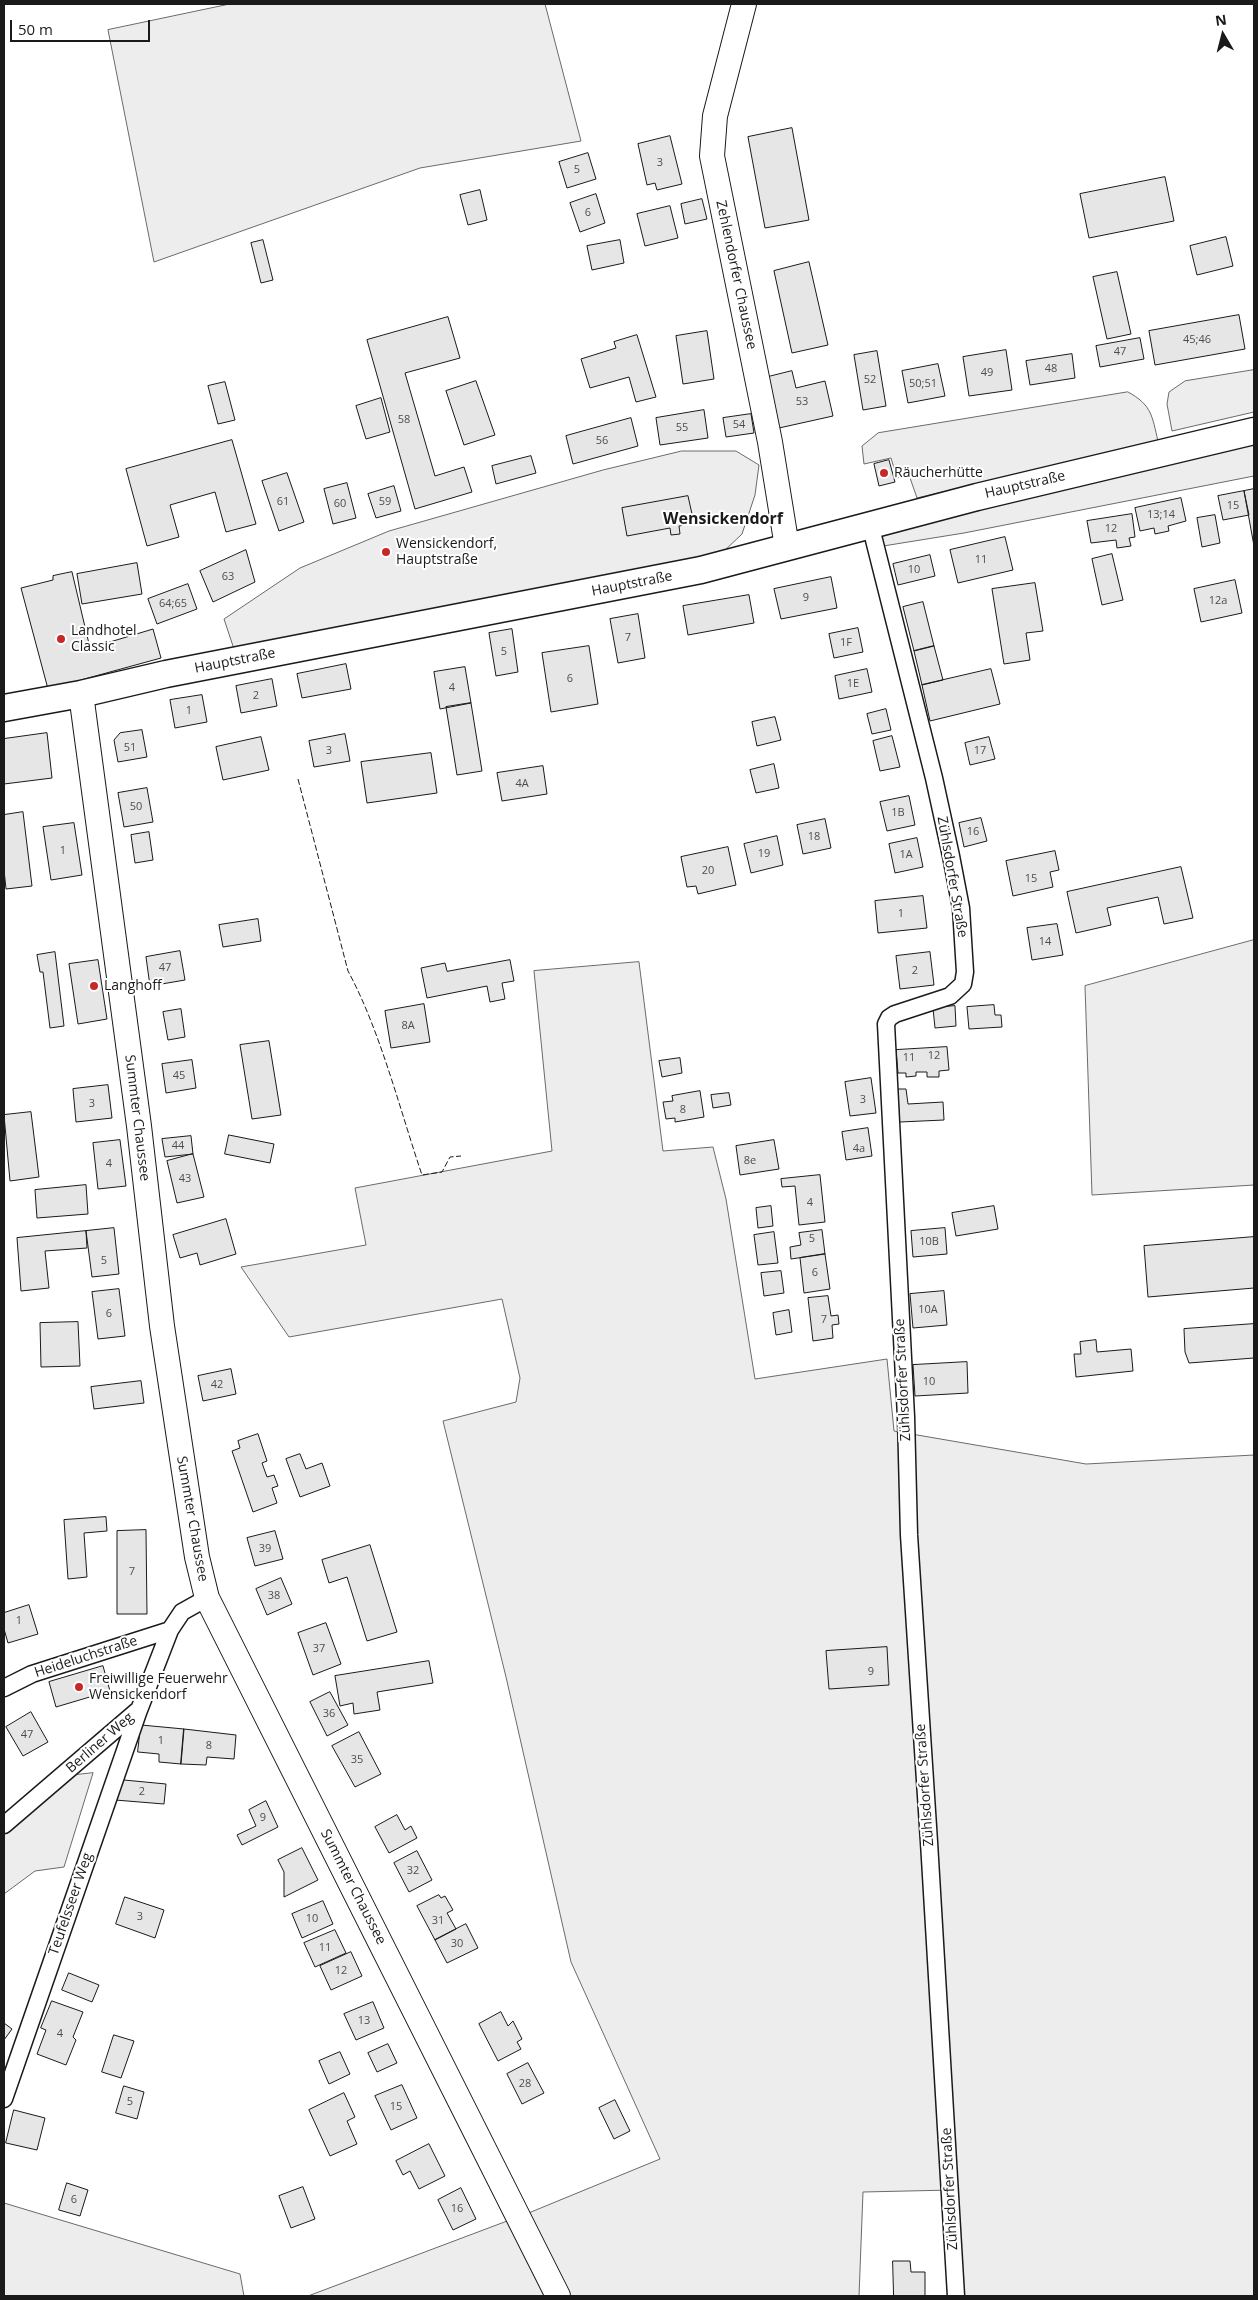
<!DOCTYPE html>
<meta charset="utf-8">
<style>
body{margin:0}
#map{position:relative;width:1258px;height:2300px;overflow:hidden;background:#fff;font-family:"Open Sans",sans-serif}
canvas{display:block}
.frame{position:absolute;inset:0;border:5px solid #1a1a1a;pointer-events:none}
.north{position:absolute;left:1198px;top:10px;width:50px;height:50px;-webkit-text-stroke:4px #fff;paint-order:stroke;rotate:352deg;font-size:14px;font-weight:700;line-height:20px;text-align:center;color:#1a1a1a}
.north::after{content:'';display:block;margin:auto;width:18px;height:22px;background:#1a1a1a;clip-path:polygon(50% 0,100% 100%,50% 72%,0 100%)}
.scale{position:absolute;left:10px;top:20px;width:140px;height:22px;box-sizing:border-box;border:2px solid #1a1a1a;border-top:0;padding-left:6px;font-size:15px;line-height:18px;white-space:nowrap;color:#1a1a1a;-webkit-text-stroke:4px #fff;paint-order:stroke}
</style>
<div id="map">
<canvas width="1258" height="2300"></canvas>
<div class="frame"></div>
<div class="north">N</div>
<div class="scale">50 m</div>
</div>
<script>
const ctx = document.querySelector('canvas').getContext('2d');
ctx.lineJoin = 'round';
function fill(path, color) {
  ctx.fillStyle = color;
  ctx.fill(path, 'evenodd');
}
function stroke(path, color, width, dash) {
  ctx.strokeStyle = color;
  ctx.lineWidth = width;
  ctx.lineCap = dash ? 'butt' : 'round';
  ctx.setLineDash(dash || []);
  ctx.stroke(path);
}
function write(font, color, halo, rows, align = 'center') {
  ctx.font = font + ' "Open Sans",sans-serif';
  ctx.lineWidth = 4;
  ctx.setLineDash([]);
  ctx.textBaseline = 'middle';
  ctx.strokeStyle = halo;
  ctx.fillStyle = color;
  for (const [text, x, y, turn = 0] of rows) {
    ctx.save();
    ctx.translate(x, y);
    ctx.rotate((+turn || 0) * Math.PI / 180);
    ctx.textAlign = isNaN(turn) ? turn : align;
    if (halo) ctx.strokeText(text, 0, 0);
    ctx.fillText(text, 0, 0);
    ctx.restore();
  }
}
const green = new Path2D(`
 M230,4H545L581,141L420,168L154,262L108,30Z
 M1254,370V412L1172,431L1167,404L1169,392L1185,381Z
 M1128,392C1152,405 1152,416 1158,441L917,498L909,475L897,478L891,458L864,464L862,446L878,433Z
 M1254,445V476L964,533L877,547L879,538L911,522Z
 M682,451H736L759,465L755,495L742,534L722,553L234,649L224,619L300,568L389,531L603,470Z
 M1254,940V1185L1092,1195L1085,986Z
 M639,962L663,1151L713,1147L726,1199L755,1379L887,1359L894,1431L1086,1464L1254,1455V2296H956L952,2190L863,2192L859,2296H308L531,2212L660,2159L571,1962L506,1677L443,1421L516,1402L520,1378L502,1299L289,1337L241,1267L366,1245L355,1188L552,1151L534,971Z
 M93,1773L64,1867L35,1871L4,1894V1833L66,1776Z
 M4,2203L240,2274L244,2296H4Z`);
const building = new Path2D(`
 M792,128L809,220L765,228L748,137Z
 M670,136L682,184L657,190L655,183L647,185L638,144Z
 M588,153L596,179L567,188L559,162Z
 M1165,177L1174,221L1089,238L1080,194Z
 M480,190L487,220L468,225L460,195Z
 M596,194L605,223L580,232L570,203Z
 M702,199L707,219L685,224L681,204Z
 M670,206L678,238L645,246L637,214Z
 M1226,237L1233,266L1197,275L1190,246Z
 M263,240L273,280L261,283L251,243Z
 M620,240L624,263L592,270L587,246Z
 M809,262L828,345L792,353L774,271Z
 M1117,272L1131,334L1107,339L1093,277Z
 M1239,315L1245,349L1155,365L1149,331Z
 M448,317L460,358L405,373L435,476L464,467L472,492L415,509L367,340Z
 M707,331L714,379L683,384L676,336Z
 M637,335L656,397L636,402L629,377L590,388L581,359L616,348L614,342Z
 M1140,338L1144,359L1100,367L1096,346Z
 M1006,350L1012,390L969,396L963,357Z
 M877,351L886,406L863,410L854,355Z
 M1072,354L1075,378L1030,385L1026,361Z
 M938,364L945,396L908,403L902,371Z
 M792,371L796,388L825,381L833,416L779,428L768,377Z
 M476,381L495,435L464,445L446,391Z
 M225,382L235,420L218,424L208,386Z
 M381,398L390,432L366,439L356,406Z
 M704,410L708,438L660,445L656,418Z
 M751,414L754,433L726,437L723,418Z
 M631,418L638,446L573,464L566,436Z
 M232,440L256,524L226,532L215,492L170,505L179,537L147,546L126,469Z
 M531,456L536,473L496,484L492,466Z
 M889,460L895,482L879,486L874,464Z
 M287,473L304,522L279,531L262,481Z
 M347,483L356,518L333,524L324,489Z
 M394,486L401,511L376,518L368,494Z
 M1254,489V546L1244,491Z
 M1244,491L1249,515L1223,520L1218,496Z
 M688,496L694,523L679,526L680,534L671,535L670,528L627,536L622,508Z
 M1181,498L1186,521L1168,526L1169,531L1155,534L1154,528L1140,531L1135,508Z
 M1132,514L1135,537L1129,538L1131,546L1117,548L1116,540L1091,543L1087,521Z
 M1215,515L1220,543L1202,547L1197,518Z
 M1005,537L1013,570L958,583L950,550Z
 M246,550L255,582L213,602L200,571Z
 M1112,554L1123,600L1102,605L1092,559Z
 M930,555L935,576L898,585L893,564Z
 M137,563L142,594L82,604L77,574Z
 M72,572L90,648L153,629L161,658L48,689L21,588L53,580V576Z
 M831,577L837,608L781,619L774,589Z
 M1235,580L1242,613L1201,622L1194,589Z
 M1035,583L1043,631L1026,633L1030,660L1004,664L992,589Z
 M188,584L197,609L157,624L148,599Z
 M749,595L754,623L688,635L683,606Z
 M923,602L934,646L914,651L903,607Z
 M638,614L645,658L618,663L610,619Z
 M858,628L863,652L834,658L829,634Z
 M512,629L518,672L496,676L489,633Z
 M589,646L598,704L551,712L542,653Z
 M934,646L943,680L922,685L914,651Z
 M346,664L351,689L302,698L297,674Z
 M465,667L471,703L440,709L434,672Z
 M867,669L872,692L839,699L835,676Z
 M991,669L1000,704L930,721L922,685Z
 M272,679L277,706L241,713L236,686Z
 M202,695L207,722L175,728L170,700Z
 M471,703L482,771L457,775L446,707Z
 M886,709L891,730L872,734L867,714Z
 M775,717L781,740L757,746L752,722Z
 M142,730L147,757L118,762L114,740L120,733Z
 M47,733L52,778L4,784V739Z
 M345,734L350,761L314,767L309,741Z
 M892,736L900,767L880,771L873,741Z
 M261,737L269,770L223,780L216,747Z
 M989,737L995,759L970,765L965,743Z
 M431,753L437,793L367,803L361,762Z
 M774,764L779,788L756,793L750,770Z
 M543,766L547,794L502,801L497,773Z
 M147,788L153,822L124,827L118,793Z
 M909,796L915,825L887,831L880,802Z
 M23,812L32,886L6,889L4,870V815Z
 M981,818L987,841L964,847L959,823Z
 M825,819L831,848L803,854L797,825Z
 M74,823L82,875L51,880L43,827Z
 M149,832L153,860L135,863L131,835Z
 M777,836L783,865L751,873L744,844Z
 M917,838L923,867L895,873L889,844Z
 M728,847L736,885L698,894L696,886L687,887L681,857Z
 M1055,851L1059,870L1050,872L1053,887L1013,896L1006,861Z
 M1181,867L1193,918L1164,924L1158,897L1107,908L1111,925L1076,933L1067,892Z
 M923,896L927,928L878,933L875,901Z
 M258,919L261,941L223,947L219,925Z
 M1057,924L1063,955L1032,960L1027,928Z
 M180,951L185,980L150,986L146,957Z
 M55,952L64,1026L50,1028L43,972H40L37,955Z
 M930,952L934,985L900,989L896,956Z
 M98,960L107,1019L78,1024L69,964Z
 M510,960L514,981L502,983L505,999L490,1002L487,986L427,998L421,968L445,963L447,971Z
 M424,1004L430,1042L391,1048L385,1011Z
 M994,1005L995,1015H1001L1002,1027L969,1029L967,1007Z
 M955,1006L956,1026L935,1028L933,1008Z
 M181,1009L185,1037L168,1040L163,1012Z
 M269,1041L281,1115L252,1119L240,1045Z
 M947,1047L949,1070L939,1071V1077H927V1072H916V1076L906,1077V1073H898L896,1050Z
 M680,1058L682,1073L662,1077L659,1061Z
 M192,1060L196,1088L166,1093L162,1064Z
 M871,1078L876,1113L850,1116L845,1082Z
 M108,1085L112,1118L76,1122L73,1089Z
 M898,1089H906L908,1104L943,1102L944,1120L900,1122Z
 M700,1091L704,1117L675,1122V1118L666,1119L663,1102L673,1101L672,1096Z
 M729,1093L731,1105L713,1108L711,1095Z
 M31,1112L39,1177L10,1181L4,1115Z
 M868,1128L872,1156L846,1160L842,1132Z
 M229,1135L274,1144L270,1163L225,1154Z
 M191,1136L193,1154L165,1157L162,1139Z
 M120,1140L126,1186L98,1189L93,1143Z
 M774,1140L779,1169L740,1175L736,1146Z
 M193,1154L204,1197L177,1203L167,1161Z
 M820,1175L825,1222L799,1225L795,1186L782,1187L781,1179Z
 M86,1185L88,1214L37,1218L35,1190Z
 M771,1206L773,1226L758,1228L756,1208Z
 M994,1206L998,1229L956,1236L952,1213Z
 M226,1219L236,1254L200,1265L197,1253L180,1258L173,1235Z
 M114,1228L119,1274L92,1277L86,1231Z
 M945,1228L947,1254L913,1257L911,1231Z
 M822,1230L825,1254L791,1259L790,1247L801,1245L799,1233Z
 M86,1231L87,1248L45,1251L49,1288L21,1291L17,1238Z
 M774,1232L778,1263L758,1265L754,1235Z
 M1254,1237V1288L1148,1297L1144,1246Z
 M825,1254L830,1289L804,1293L800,1258Z
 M781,1271L784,1293L764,1296L761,1273Z
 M119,1289L125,1336L98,1339L92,1292Z
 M944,1291L947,1325L913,1328L910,1294Z
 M828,1296L831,1316L838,1315L839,1324L832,1325L833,1338L813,1341L808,1298Z
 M789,1310L792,1332L776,1335L773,1313Z
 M78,1322L80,1366L41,1367L40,1323Z
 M1254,1324V1358L1189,1363L1185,1352L1184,1329Z
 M1096,1340L1097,1352L1131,1349L1133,1371L1076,1377L1074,1354H1081L1080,1342Z
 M967,1362L968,1393L915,1396L913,1365Z
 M231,1369L236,1394L203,1401L198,1376Z
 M141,1381L144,1403L94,1409L91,1387Z
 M258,1434L267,1461L262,1463L267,1477L274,1475L278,1486L272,1488L277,1503L253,1512L232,1451L240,1448L238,1441Z
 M300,1454L306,1469L322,1463L330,1486L300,1497L286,1459Z
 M106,1517L107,1531L84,1533L87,1577L68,1579L64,1520Z
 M146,1530L147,1614H117V1531Z
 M275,1531L283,1559L255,1566L247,1538Z
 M370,1545L397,1632L367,1641L347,1577L329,1583L322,1560Z
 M281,1578L292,1604L267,1615L256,1589Z
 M29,1605L38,1634L8,1643L4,1629V1613Z
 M326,1623L341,1664L313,1675L298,1633Z
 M887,1647L889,1685L829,1689L826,1651Z
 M429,1661L433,1683L377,1692L380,1710L354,1714L353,1703L340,1706L335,1676Z
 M103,1666L110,1691L56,1707L49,1682Z
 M330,1692L348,1725L327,1736L310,1702Z
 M31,1712L48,1742L23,1756L6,1727Z
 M141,1725L184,1729L181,1764L159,1762V1754L138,1752Z
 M184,1729L236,1735L234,1759L207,1757L206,1765L181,1764Z
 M359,1732L381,1774L355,1787L332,1746Z
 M124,1780L166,1784L164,1804L115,1800Z
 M266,1801L278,1827L242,1845L237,1835L256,1826L249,1810Z
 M397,1815L405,1830L411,1826L417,1838L389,1853L375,1827Z
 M302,1848L318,1880L284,1897V1872L278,1860Z
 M417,1851L432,1880L409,1892L394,1863Z
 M439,1895L441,1898L445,1896L453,1910L447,1913L456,1929L435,1940L417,1906Z
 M125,1897L164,1910L155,1938L116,1924Z
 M323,1901L333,1924L302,1938L292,1914Z
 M466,1924L478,1948L447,1963L435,1940Z
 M335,1930L346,1953L315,1967L304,1943Z
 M351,1952L362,1976L331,1990L320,1966Z
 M69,1973L99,1985L92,2002L62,1990Z
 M52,2001L83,2012L73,2037L76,2040L66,2065L37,2054L46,2030L41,2028Z
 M373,2002L384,2028L356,2040L344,2014Z
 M501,2012L508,2026L513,2021L522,2039L517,2042L521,2049L498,2061L479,2024Z
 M4,2023L12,2029L4,2040Z
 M114,2035L134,2041L121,2078L102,2072Z
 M388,2044L397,2063L377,2072L368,2053Z
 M340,2052L350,2074L329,2084L319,2061Z
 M528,2063L544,2093L522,2104L507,2074Z
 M402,2085L417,2118L391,2130L375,2096Z
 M124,2086L144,2092L137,2119L116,2113Z
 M344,2093L355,2117L347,2121L357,2144L330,2156L309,2110Z
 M615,2100L630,2131L614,2139L599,2108Z
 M14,2110L45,2118L37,2150L6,2143Z
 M429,2144L445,2176L419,2189L410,2171L403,2175L396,2161Z
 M67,2183L88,2190L80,2216L59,2210Z
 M303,2187L315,2219L291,2228L279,2196Z
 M461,2188L476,2219L453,2230L438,2200Z
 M893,2261H910L911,2272H925V2296H894Z`);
const minor = new Path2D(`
 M870,524L934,778L951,856L961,908L965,972L963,984L950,996L895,1014L889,1018L886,1024L906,1417L909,1535L929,1842L956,2296
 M4,1688L32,1674L170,1630
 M4,1825L137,1711
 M4,2099L139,1710L170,1630L182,1612L207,1598`);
const secondary = new Path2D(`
 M744,4L715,116L712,156L770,442L787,547
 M81,694L139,1126L162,1326L197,1557L207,1598L558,2296`);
const primary = new Path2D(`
 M4,708L81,694L166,674L701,570L977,497L1254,431`);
const fence = new Path2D(`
 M298,779L348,971C380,1030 400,1110 422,1175L442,1172L450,1157L461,1156`);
const markers = [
 [884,473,5,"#c62828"],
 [386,552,5,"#c62828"],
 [61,639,5,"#c62828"],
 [94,986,5,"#c62828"],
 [79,1687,5,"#c62828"]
];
const numberNames = [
 ["3",660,163],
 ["5",577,170],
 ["6",588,213],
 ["45;46",1197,340],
 ["47",1120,352],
 ["48",1051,369],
 ["49",987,373],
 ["52",870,380],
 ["50;51",923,384],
 ["53",802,402],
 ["58",404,420],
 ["54",739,425],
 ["55",682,428],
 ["56",602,441],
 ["61",283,502],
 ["59",385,502],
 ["60",340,504],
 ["15",1233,506],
 ["13;14",1161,515],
 ["12",1111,529],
 ["11",981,560],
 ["10",914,570],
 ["63",228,577],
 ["9",806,598],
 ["12a",1218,601],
 ["64;65",173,604],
 ["7",628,638],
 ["1F",846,643],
 ["5",504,652],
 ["6",570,679],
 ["1E",853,684],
 ["4",452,688],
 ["2",256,696],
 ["1",189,711],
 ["51",130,748],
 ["3",329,751],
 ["17",980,751],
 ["4A",522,784],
 ["50",136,807],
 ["1B",898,813],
 ["16",973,832],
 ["18",814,837],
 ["1",63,851],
 ["19",764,854],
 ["1A",906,855],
 ["20",708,871],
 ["15",1031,879],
 ["1",901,914],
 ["14",1045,942],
 ["47",165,968],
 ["2",915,971],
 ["8A",408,1026],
 ["12",934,1056],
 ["11",909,1058],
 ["45",179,1076],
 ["3",863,1100],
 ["3",92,1104],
 ["8",683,1110],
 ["44",178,1146],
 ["4a",859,1149],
 ["8e",750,1161],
 ["4",109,1164],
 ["43",185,1179],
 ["4",810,1203],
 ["5",812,1239],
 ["10B",929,1242],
 ["5",104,1261],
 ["6",815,1273],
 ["10A",928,1310],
 ["6",109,1314],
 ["7",824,1320],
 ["10",929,1382],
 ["42",217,1385],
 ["39",265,1549],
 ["7",132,1572],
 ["38",274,1596],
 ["1",19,1621],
 ["37",319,1649],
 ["9",871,1672],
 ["36",329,1714],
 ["47",27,1735],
 ["1",161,1741],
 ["8",209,1746],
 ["35",357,1760],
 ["2",142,1792],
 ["9",263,1818],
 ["32",413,1871],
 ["3",140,1917],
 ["10",312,1919],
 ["31",438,1921],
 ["30",457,1944],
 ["11",325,1948],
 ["12",341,1971],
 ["13",364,2021],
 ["4",60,2034],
 ["28",525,2084],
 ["5",130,2102],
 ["15",396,2107],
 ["6",74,2200],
 ["16",457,2209]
];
const streetNames = [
 ["Zehlendorfer Chaussee",736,275,78],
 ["Hauptstraße",1025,485,-13],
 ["Hauptstraße",632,584,-11],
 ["Hauptstraße",235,661,-11],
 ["Zühlsdorfer Straße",952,877,80],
 ["Summter Chaussee",137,1118,83],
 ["Zühlsdorfer Straße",903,1380,-93],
 ["Summter Chaussee",192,1519,80],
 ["Heideluchstraße",86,1657,-18],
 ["Berliner Weg",100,1743,-41],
 ["Zühlsdorfer Straße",925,1785,-94],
 ["Summter Chaussee",353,1887,63],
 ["Teufelsseer Weg",71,1904,-71],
 ["Zühlsdorfer Straße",950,2189,-93]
];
const poiNames = [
 ["Räucherhütte",894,473],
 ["Wensickendorf,",396,544],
 ["Hauptstraße",396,560],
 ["Landhotel",71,631],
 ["Classic",71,647],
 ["Langhoff",104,986],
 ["Freiwillige Feuerwehr",89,1679],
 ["Wensickendorf",89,1695]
];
const quarterNames = [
 ["Wensickendorf",723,519]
];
fill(green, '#ededed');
stroke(green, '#6a6a6a', 1);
fill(building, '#e6e6e6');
stroke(building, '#1a1a1a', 1);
stroke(minor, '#1a1a1a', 19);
stroke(secondary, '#1a1a1a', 26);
stroke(primary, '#1a1a1a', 29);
stroke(minor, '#fff', 16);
stroke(secondary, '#fff', 24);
stroke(primary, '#fff', 26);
stroke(fence, '#1a1a1a', 1, [6, 2.5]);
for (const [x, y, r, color] of markers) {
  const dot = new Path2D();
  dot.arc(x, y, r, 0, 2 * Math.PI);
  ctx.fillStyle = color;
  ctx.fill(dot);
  stroke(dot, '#fff', 2);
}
write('11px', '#4d4d4d', null, numberNames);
write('14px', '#1a1a1a', '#fff', streetNames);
write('14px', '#1a1a1a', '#fff', poiNames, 'left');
write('bold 16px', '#1a1a1a', '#fff', quarterNames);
</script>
